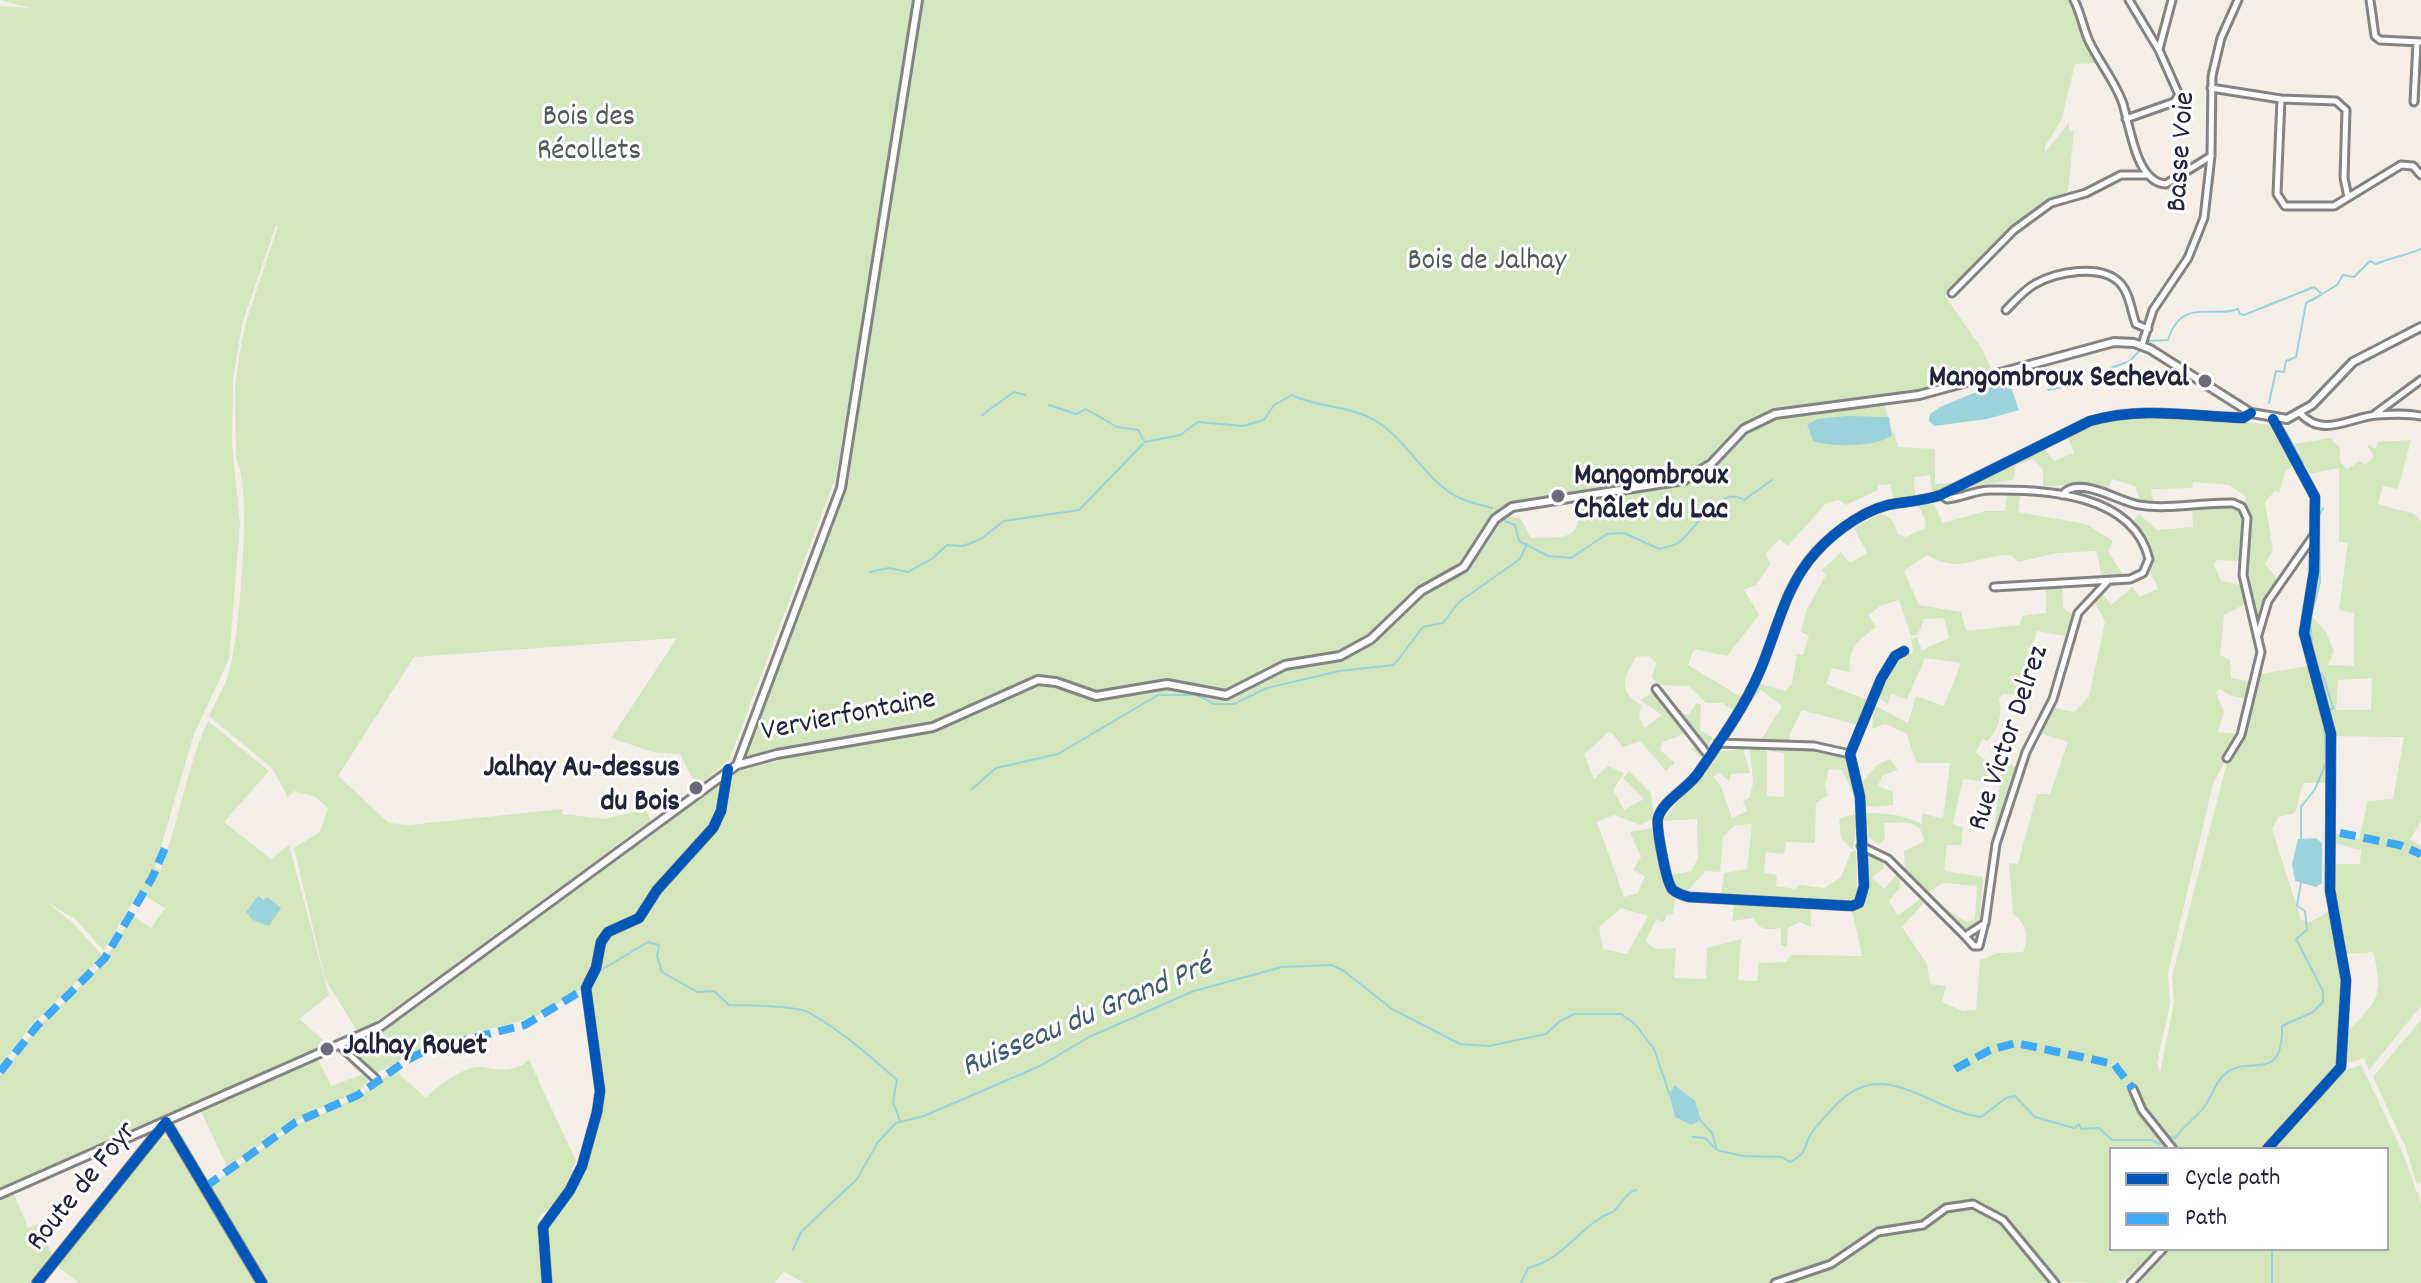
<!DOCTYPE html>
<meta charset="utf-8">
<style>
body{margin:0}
#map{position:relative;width:2421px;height:1283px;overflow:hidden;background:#f4eee8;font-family:Dekko,sans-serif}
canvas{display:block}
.legend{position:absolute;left:2109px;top:1147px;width:280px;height:104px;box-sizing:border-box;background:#fff;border:2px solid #a7a7b1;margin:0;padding:10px 14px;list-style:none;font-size:24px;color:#22223b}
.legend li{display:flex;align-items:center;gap:16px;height:40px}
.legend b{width:40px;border:2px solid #a7a7b1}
</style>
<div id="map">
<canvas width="2421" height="1283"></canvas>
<ul class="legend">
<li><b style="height:10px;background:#0057b8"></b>Cycle path</li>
<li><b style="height:10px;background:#3fa9f5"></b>Path</li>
</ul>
</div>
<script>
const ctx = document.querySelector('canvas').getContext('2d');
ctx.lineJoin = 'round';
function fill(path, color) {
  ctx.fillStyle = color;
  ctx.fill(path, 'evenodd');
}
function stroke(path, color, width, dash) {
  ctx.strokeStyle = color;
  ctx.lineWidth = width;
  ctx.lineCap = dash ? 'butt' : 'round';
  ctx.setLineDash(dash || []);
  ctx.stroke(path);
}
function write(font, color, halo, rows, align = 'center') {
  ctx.font = font + ' Dekko,sans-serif';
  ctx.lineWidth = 6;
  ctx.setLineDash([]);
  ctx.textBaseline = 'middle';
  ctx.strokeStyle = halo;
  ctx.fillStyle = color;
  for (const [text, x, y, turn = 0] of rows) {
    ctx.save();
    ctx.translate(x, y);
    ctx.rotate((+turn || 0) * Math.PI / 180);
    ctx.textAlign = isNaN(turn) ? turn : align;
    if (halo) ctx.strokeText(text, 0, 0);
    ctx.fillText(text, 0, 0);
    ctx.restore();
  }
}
const green = new Path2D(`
 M0,0H915L836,476L729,760L697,787L680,754L653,752L611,738L677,638L414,657L338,776L389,823L409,825L563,809L562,814L605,819L645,809L651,820L359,1034L325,979L294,848L320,832L328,808L315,797L294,791L288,797L272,768L209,716C216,700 227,683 231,665C239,630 253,486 236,459L235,388L240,351L246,322L278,226L276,225L242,324L233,380L232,443L240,524L229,659L194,734L155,867L160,871C179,822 186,769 208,721L269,771L224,822L271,859L289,845L329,995L299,1019L330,1046L0,1189V1076L38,1027L100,967L133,916L151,928L165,908L138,892L104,951L75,919L45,901L71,921L103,956L31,1025L0,1068V6L30,8Z
 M921,0H2071L2098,63L2075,64L2061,121L2045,146V153L2069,122V132L2074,130L2068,191L2011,229L1945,296L1982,349L1993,373L1942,390L1883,401L1888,417L1817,419L1807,425L1813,441C1833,448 1874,447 1892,436L1893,430L1898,447L1935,449V484L1968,482L2044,449L2054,461L2074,453L2068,438C2128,404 2203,418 2269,425L2293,466L2285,472L2279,493L2275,491L2265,502L2273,550L2265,564L2279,581L2259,610L2264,641L2261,674L2307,666L2305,631L2308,612L2326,632L2334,651L2328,665L2354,666V613L2339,610L2348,543L2339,542V468L2309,474L2295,444L2331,438L2340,449V462L2347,469L2360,461L2365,465L2374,457L2367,444L2375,449L2378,442L2411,440L2398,489L2383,486L2378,504L2414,514L2421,522V821L2410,840L2421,846V1006L2369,1070L2364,1058L2345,1064L2347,1032C2377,1001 2385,996 2373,952L2346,954L2333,892L2334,864H2360L2361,850L2334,843V833L2359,840L2368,801L2393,799L2404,737L2326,736L2329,761L2326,783H2303L2295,813L2278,817L2272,829L2301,920L2310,922L2332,910L2343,991L2337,1063L2259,1149H2111V1249H2157L2126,1279L2116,1283L2055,1282L2003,1220L1999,1222L2049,1283H805L784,1272L774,1283H549L546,1227C576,1193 598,1143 601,1098C603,1064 593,1026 589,993L584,995L580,990L535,1017L426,1046L374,1075L347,1051L385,1029L719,781C716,825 705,842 673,873C662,884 651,894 647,907L715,833L723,783L731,773L898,729L753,756L746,754L745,748L847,490ZM2033,459L2043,469V486L2083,485L2107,490L2112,479L2135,486L2140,501H2153L2151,489L2192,488L2193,482L2229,485L2245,496L2251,521L2246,573L2260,646L2255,678L2239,734L2218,732L2224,712L2216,693L2220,689L2229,695L2247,699L2252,682L2231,678L2230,660L2220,655L2224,615L2245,604L2241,585L2221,581L2214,565L2217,560L2239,561L2241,512L2230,507H2192L2193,527L2157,530L2139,514L2132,523L2153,554L2150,571L2158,589L2139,597L2133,587L2111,605L2102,593L2094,601L2105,622L2089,697L2074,712L2054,708L2040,733L2068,742L2050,794H2037L2018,864L2009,863L2013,914C2027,924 2029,937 2023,952L1998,953L1980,960L1976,1010L1963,1011L1942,1002L1946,986L1930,984L1927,964L1902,927L1923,904L1920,899L1898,916L1889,901L1900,888L1899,872L1884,889L1872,878L1884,868L1883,860L1867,854C1868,874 1874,900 1852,910L1862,956L1791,955L1786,962L1759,963L1757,981L1738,980L1741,939L1707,948L1706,979L1674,978L1676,948L1655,949L1646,941L1656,919L1664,922L1667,915L1673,914L1675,899L1665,890L1652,828L1630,832L1641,857L1633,870L1645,876L1638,893L1624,897L1597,822L1614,815L1640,825L1654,818L1651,793L1629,771L1623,778L1644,799L1624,810L1613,790L1624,773L1608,766L1594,779L1584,754L1610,731L1623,747L1640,741L1666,771L1675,763L1660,750L1663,742L1684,734L1699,737L1692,749L1700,757L1713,738L1700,730L1701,704L1696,703L1689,714L1679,715L1652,693L1640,700L1662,715L1645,728L1639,718L1641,705C1618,691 1623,678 1636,657L1648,656L1657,663L1652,676L1657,685L1689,686L1706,703H1722L1739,714L1761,690L1782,706L1762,739L1768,744L1788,743L1787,748H1769V751L1784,753V797L1767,796V747L1750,748L1753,784L1749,798L1743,801L1747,811L1732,818L1721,786L1713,777L1718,772L1729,781L1731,774L1750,773L1743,749L1717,752L1702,774L1662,821L1697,819L1698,858L1691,871L1672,875L1678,890L1686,892L1706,871L1720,872L1723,837L1735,825L1752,824L1747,869L1724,873L1721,894L1756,898L1760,903L1734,905L1732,921L1753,918C1761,931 1767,930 1781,928V945L1787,947L1788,928L1800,922L1811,927L1810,907L1776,906L1775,899L1851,901L1857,896L1856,850L1851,852L1841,877L1824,888L1800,885L1796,889L1776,886L1777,875L1764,873L1766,852L1784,854L1786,842L1815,843L1816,803L1828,795L1825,786L1829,769L1842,770L1855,798L1869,807L1893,805V792L1878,786L1882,776L1898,770L1890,759L1877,765L1857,788L1846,758L1825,751L1792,750L1789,736L1802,710L1858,725L1868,700L1826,684L1832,668L1850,672C1848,648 1857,642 1876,627L1869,615L1880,606L1899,600L1911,636L1918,634L1924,619L1944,618L1949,638L1922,650L1917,637L1911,639L1913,652L1896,663L1878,697L1888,704L1891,694L1907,699L1925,658L1961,663L1944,706L1916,696L1908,723L1874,705L1872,729L1885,724L1906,733L1917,763H1950L1943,819L1922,813V824C1899,812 1863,809 1839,819L1841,838L1853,850L1857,818H1865L1869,838L1879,844L1885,838L1884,823C1902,822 1922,818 1924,842L1904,851L1905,869L1928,892L1943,883L1977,886L1975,919L1967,922L1947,910L1964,928L1979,927L1983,877L1944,871L1947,845H1961L1963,828L1953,824L1963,779L2000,784L1994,831L1999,830L2017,767L1983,759L1976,752L1982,739L1987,741C1998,732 2003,713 1999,699L2002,694L2024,695V676L2037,631L2065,636L2073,614L2063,609L2062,585L2046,586V613L2022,616L2020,625L1966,631L1961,612L1919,605L1904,571L1927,555C1962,575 1976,555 2011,555L2018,562L2057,553L2097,551L2101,575H2123L2108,551L2113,541L2086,524L2018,512L2020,496L2007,495L2005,511H1986L1943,523L1934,504L1918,505L1926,521L1925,528L1906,537L1898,534L1892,520L1881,513L1854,528L1867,553L1850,563L1841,552L1822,570L1826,575L1806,611L1801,632L1809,636L1803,655L1797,654L1792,684L1785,691L1757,683L1746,700L1688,665L1694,649L1727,656L1759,615L1744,590L1757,584L1770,564L1766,554L1779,539L1788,546L1825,504L1838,500L1846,505L1878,490V485L1891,484L1893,499L1915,497L1914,477L1930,475L1932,493L2013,480L2016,465ZM1579,501C1582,542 1565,537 1531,538L1521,519L1505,515L1531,506ZM2372,678L2371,710H2336L2338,680ZM2240,741L2227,762L2172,977L2174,1002L2160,1073L2157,1063L2170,1004L2168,973L2213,784L2235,742ZM1621,908L1648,916L1627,954L1603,949L1599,927ZM1676,1085L1694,1101L1700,1120L1691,1125L1675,1117L1669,1094Z
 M2421,1020V1184L2416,1182L2406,1148L2373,1077Z
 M318,1059L331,1086L366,1073L371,1078L358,1092L313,1111L227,1167L201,1111Z
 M529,1060L576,1161L572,1170L576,1172L565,1195L538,1218L545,1283H266L211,1190V1185L293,1127L360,1096L398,1067V1073L426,1098C437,1086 464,1066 480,1067C498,1069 512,1074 529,1060Z
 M2361,1065L2402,1151L2421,1203V1283H2140L2139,1279L2167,1249H2387V1149H2271L2344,1071Z
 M161,1138L173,1140L256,1283H79L55,1265Z
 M13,1192L28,1228L39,1224L53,1256L31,1283H0V1198Z`);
const water = new Path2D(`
 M2008,379L2019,410L1987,419L1934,426L1929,421L1930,414L1940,407Z
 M1847,416L1889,417L1892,436C1874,447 1833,448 1813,441L1807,425L1817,419Z
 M2316,838L2322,843V883L2316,887L2295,881L2292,864L2298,839Z
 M258,896L264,900L267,897L281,908L269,926L253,920L246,912Z
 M1675,1085L1695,1101L1701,1120L1691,1125L1675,1117L1669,1094Z`);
const stream = new Path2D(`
 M2149,341L2168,340C2182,296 2213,319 2238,309L2240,314L2244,315L2314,287L2322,294L2337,285L2343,275L2354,277L2370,261L2376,264C2392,257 2405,256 2421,249
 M2103,371L2130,361L2141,349
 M2048,390L2063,387L2077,379
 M2269,403L2276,371L2284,372L2286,361L2296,357L2306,303L2321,295
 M1049,405L1076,414L1086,409L1117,427L1138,430L1145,442L1180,435L1198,422L1243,426L1264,420L1274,405L1292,395C1320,409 1353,405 1379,423C1410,443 1427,484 1462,499C1471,503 1482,505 1492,508
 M982,415L1014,392L1025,395
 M2283,427L2303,463
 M1505,521L1515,525L1519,541L1548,556L1571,558L1607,534L1624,533L1659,549C1665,547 1674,546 1678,543C1695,531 1720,483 1744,500L1772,480
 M870,572L889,568L908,572L933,558L947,545L963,546L981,539L1004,521L1079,510L1143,444
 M2313,656L2310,620L2320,582L2319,516L2323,508
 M2315,666L2324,678L2333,708L2329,710
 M972,789L996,768L1058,754L1158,695H1197L1214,704H1234L1267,688L1339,671L1394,665L1423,627L1443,623L1459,602L1520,559L1527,544
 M2301,839V807L2315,789L2326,763L2324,718
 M590,987L598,972L648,942L659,945L657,956L662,972L697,992L714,991L729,1005C743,1005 796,1006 808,1012C840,1030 869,1055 897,1080L893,1102L900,1121
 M1701,1121L1712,1133L1717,1150L1743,1156L1782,1157L1790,1162C1810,1151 1802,1147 1811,1134C1813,1130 1830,1111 1835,1106C1884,1054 1928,1110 1981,1117L2006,1098L2015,1096L2035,1117L2074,1128L2079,1124L2081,1129L2099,1128L2112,1140H2151L2160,1144
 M2166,1135L2175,1138C2183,1126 2196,1118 2205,1106C2212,1096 2215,1082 2225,1074C2249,1053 2283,1086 2282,1026L2313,1012L2323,1002V991L2296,939L2307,930L2305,911L2297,906L2301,882
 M1693,1137L1705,1138L1716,1149
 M793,1250L801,1232L857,1179L878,1142L896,1123L924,1116L1040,1066L1089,1037L1194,991L1282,967L1332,965L1344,971L1392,1009L1460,1044L1489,1046L1546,1034L1559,1022L1574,1014H1621L1635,1024L1654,1049L1669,1093
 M1521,1283L1528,1268C1563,1259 1576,1232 1602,1217C1606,1214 1610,1214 1614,1211C1622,1204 1625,1193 1636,1190
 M2272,1283V1249`);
const street = new Path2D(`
 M2074,0C2081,13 2083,28 2089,41C2099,62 2114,80 2122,101C2130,123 2135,183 2166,184L2211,156
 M2370,0L2375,36L2380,40L2421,42
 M2159,49L2172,0
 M2211,88L2281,99L2336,101L2346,110L2344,178L2348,197
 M2281,99L2277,194L2285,206H2334L2401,165L2413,166L2421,175
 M2414,102L2417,42
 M2126,119L2174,102L2179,95L2159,50L2129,0
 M1952,293L2014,230L2051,203L2086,193L2121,175H2148
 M2006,310C2015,301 2024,290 2035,284C2056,272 2101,263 2120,283C2130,294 2131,311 2136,324L2148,329
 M2142,345L2153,310L2188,258L2204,218L2211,156L2212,76L2221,38L2238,0
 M2300,413C2323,439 2350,417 2377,415C2392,414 2406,413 2421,416
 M2375,414L2421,380
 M1941,495L1947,499C1961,498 1975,490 1990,490C2044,489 2133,493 2149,559L2143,573L2130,579L1994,587
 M2062,495C2078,474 2119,502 2139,505C2169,510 2203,502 2233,503L2242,507L2247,518L2243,575L2261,652L2241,735L2227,758
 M2258,635L2268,601L2314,535
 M1904,651L1895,656L1881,679L1850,754L1860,797L1864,886L1859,903L1852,906L1689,897C1682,895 1677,894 1672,889C1666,881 1656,827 1658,818C1663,800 1689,788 1699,772C1720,741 1744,708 1759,673C1777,632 1784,587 1816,552C1836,530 1869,506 1899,503C1914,501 1926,500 1941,495L2090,421C2142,406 2190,416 2243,418L2251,413
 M1656,689L1708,755
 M1718,743L1814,746L1850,754
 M1861,846L1888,859L1965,936L1985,923L1996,844L2026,752L2053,699L2078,613L2107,582
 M1965,936L1974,946H1979L1984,926
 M340,1046L376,1079
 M2133,1089L2142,1110L2173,1149
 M2267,1149L2341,1067L2346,980L2330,890L2331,734L2304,633L2314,571L2315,497L2273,419
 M547,1283L543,1227L570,1190L582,1166L597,1112L600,1091L586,988L596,968L601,942L608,932L639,918L657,890L713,828L721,811L727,773
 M1775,1283L1831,1264L1878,1232L1923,1225L1946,1208L1973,1204L2003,1220L2055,1283
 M2131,1283L2163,1249`);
const secondary = new Path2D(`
 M737,765L841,488L918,0
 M166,1122L262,1283
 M0,1194L381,1026L737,765L777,754L933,727L1038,680L1056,682L1096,696L1167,684L1226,695L1285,665L1340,656L1371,639L1421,591L1464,567L1495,519L1512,507L1684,480L1711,464L1744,429L1775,414L1919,395L2114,342L2134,343L2150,349L2251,413L2287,419L2312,405L2353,362L2421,327
 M37,1283L166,1122`);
const quiet = new Path2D(`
 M2340,833L2399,845L2421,854
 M1955,1069L1990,1050L2016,1043L2114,1064L2133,1089
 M0,1072L37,1026L105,958L152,878L165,848
 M205,1187L296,1122L358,1095L407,1060L431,1048L525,1025L586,988`);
const cycleway = new Path2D(`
 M1904,651L1895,656L1881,679L1850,754L1860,797L1864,886L1859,903L1852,906L1689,897C1682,895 1677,894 1672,889C1666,881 1656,827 1658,818C1663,800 1689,788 1699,772C1720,741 1744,708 1759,673C1777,632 1784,587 1816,552C1836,530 1869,506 1899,503C1914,501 1926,500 1941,495L2090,421C2142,406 2190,416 2243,418L2251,413
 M2267,1149L2341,1067L2346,980L2330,890L2331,734L2304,633L2314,571L2315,497L2273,419
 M37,1283L166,1122L262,1283
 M547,1283L543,1227L570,1190L582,1166L597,1112L600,1091L586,988L596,968L601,942L608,932L639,918L657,890L713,828L721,811L728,769`);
const markers = [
 [2205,381,8,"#6c6978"],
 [1558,496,8,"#6c6978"],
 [696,788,8,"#6c6978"],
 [327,1049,8,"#6c6978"]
];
const parkNames = [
 ["Bois des",589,120],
 ["Récollets",589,154],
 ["Bois de Jalhay",1487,264]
];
const streetNames = [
 ["Basse Voie",2184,152,-86],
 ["Vervierfontaine",849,718,-11],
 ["Rue Victor Delrez",2011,739,-71],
 ["Route de Foyr",84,1188,-51]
];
const poiNames = [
 ["Mangombroux Secheval",2189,381],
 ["Mangombroux",1574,479,"left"],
 ["Châlet du Lac",1574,513,"left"],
 ["Jalhay Au-dessus",680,771],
 ["du Bois",680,805],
 ["Jalhay Rouet",343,1049,"left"]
];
const waterNames = [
 ["Ruisseau du Grand Pré",1088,1019,-23]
];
fill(green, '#d3e6be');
fill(water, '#9cd2da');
stroke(stream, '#9cd2da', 2);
stroke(street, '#858284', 11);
stroke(secondary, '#858284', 12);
stroke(street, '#fdfcfc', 5);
stroke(secondary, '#fdfcfc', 6);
stroke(quiet, '#3fa9f5', 8, [16, 8]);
stroke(cycleway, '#0057b8', 10);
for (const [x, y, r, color] of markers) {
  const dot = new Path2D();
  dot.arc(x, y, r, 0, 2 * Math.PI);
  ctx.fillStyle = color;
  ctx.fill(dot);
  stroke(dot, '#fff', 3);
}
write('30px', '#4f5b58', '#fff', parkNames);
write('30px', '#22223b', '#fff', streetNames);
write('bold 30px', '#22223b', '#fff', poiNames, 'right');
write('italic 32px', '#405b71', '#fff', waterNames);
</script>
